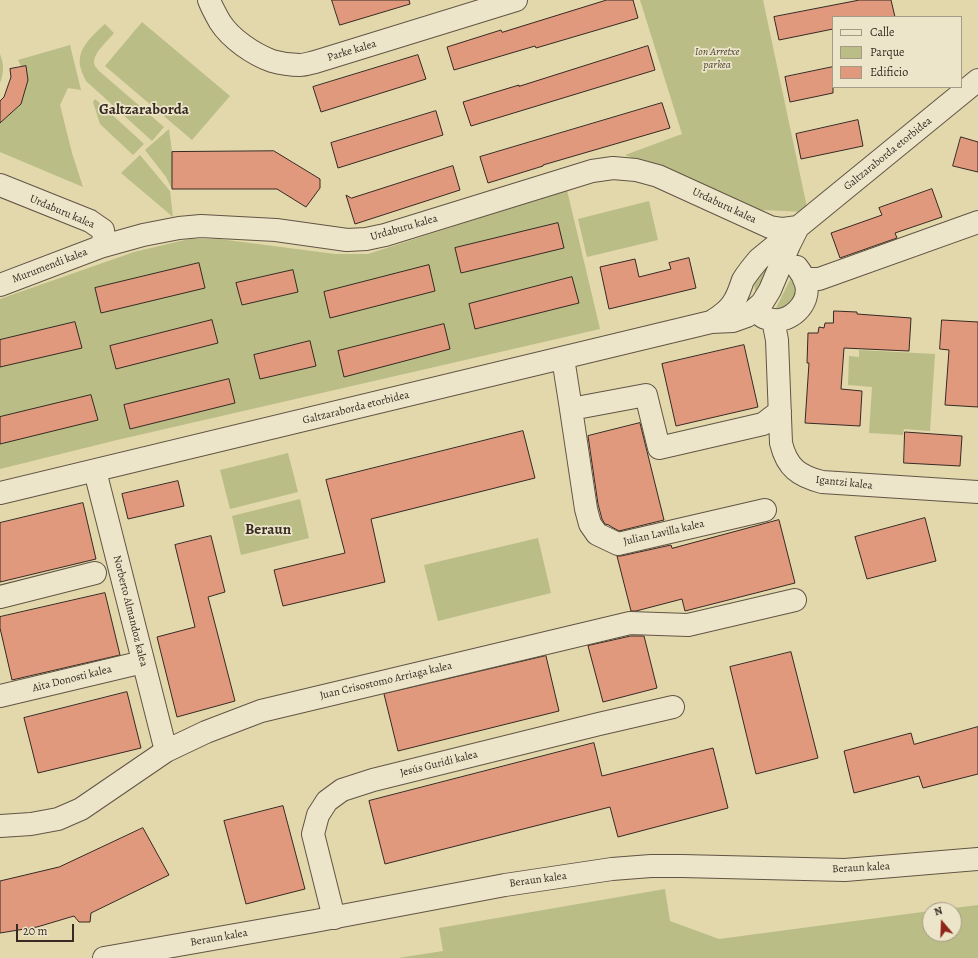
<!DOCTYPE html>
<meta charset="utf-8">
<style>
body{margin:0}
#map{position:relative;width:978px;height:958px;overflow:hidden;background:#e3d7ac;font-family:Alegreya,serif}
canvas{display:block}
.legend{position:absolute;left:832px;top:16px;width:130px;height:72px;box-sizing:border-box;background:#ede5c9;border:1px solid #a49a87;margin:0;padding:5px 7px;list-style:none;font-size:12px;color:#362a23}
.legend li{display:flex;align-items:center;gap:8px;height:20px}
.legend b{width:20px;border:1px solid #a49a87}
.north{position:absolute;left:922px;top:902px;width:40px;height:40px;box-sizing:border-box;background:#ede5c9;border:1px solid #a49a87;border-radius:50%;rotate:341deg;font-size:11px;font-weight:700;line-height:16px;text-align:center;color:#362a23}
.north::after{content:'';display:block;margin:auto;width:14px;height:18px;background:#8f2418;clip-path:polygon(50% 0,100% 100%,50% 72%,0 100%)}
.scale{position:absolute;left:16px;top:924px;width:58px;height:18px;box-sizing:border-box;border:2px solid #362a23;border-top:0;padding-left:5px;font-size:12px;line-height:14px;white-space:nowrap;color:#362a23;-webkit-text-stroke:3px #ede5c9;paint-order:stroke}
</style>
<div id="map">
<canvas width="978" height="958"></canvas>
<ul class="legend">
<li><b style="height:5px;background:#ede5c9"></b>Calle</li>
<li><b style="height:11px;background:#babd85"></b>Parque</li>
<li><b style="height:11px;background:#e1997d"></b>Edificio</li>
</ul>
<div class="north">N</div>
<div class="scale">20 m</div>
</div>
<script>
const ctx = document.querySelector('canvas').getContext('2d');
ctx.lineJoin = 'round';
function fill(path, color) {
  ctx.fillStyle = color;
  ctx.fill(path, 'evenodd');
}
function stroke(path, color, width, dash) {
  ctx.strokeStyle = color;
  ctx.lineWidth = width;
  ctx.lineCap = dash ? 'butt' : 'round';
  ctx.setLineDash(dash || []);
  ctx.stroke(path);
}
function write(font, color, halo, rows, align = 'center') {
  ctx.font = font + ' Alegreya,serif';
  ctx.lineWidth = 3.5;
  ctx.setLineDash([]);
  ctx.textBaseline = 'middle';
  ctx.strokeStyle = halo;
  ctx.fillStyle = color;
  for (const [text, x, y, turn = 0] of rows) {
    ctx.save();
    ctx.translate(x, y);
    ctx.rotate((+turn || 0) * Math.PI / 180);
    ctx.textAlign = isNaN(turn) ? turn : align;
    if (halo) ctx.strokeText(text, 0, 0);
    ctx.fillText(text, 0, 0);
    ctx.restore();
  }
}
const green = new Path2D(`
 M640,0H763L808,212L761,210L625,155L682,134Z
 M142,22L230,96L192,140L105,66Z
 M105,24L114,33C108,41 90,55 95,66C95,66 99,71 99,71L164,127L152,141L86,81C84,77 82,73 81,69C75,50 92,36 105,24Z
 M70,45L81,90L68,88L60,105L72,153L83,187L0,152V121L21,104L28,80L18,60Z
 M0,54C4,64 4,73 0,83Z
 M95,99L144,144L133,155L100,124L93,102Z
 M169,129L172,152V189L166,177L145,150Z
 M140,155L170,191L173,217L121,173Z
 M567,190L600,329L117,440L0,469V299L134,252L189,239H219L335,254H368Z
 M649,201L658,240L587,257L578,219Z
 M771,268L757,295C750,281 758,273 771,268Z
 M791,278C802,291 793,310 776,308Z
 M859,350L935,354L930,431L904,429L903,435L869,433L872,387L848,385L849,356L859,357Z
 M288,453L298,492L230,509L220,470Z
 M300,499L309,538L241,555L232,516Z
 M538,538L551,593L438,621L424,565Z
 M665,889L670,921L719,939L930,911V934H954V910H938L978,905V958H398L443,951L439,928Z`);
const building = new Path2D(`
 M332,0H409L410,4L340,25Z
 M607,0H633L638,18L536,48L535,46L454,70L447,47L501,30L502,32Z
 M860,0H891L895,17H833V29L779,40L774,17Z
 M648,46L655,70L471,126L463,102L519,85V86Z
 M418,55L426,79L321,112L313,87Z
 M26,66L28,80L21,104L0,123V101L4,97L11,77L10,69Z
 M833,67V93L790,102L785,77Z
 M662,103L670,128L543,165V166L488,183L480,157Z
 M436,111L443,135L338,168L331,143Z
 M858,120L863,146L801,159L796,134Z
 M961,137L978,142V172L953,166Z
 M274,151L320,179V188L306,207L277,189H172V152Z
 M453,166L460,190L355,224L346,195L351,198Z
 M932,189L942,217L895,233L897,238L840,258L831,233L882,215L879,208Z
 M558,223L564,248L461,273L455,248Z
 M689,258L696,288L609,309L600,267L635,259L639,277L671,269L669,263Z
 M199,263L205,288L101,313L95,288Z
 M429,265L435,291L330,318L324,292Z
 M293,270L298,292L242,305L236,283Z
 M572,277L579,303L475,329L469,304Z
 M834,311L857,312V314L911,318L909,351L844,348L841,389L862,391L860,426L805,423L809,363H807L808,333H818L819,327L824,328L825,323H833Z
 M212,320L218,343L116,369L110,346Z
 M942,320L978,322V407L945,405L949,350L940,349Z
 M75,322L82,348L0,367V340Z
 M444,324L450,349L344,377L338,351Z
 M310,341L316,366L260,379L254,355Z
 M744,345L758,407L676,426L662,364Z
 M229,379L235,403L130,429L124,405Z
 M91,395L98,420L0,444V417Z
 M640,423L664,520L619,531L610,526L609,525L605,524L602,519L598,504L588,436Z
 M523,431L535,478L371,519L385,582L283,606L274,570L345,553L326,480Z
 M905,432L962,436L960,466L904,463Z
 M178,481L184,506L128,519L122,494Z
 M83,503L96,559L0,582V523Z
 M925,518L936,561L867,579L855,537Z
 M779,520L795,583L685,611L682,599L636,611H631L617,556H621L671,545L672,548Z
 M211,536L225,592L208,597L235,701L177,717L157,637L195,627L175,545Z
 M105,593L120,655L12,680L0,628V617Z
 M631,636H644L657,688L603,702L588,646Z
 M791,652L818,758L756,774L730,667Z
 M546,656L559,711L398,751L384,694Z
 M127,692L141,748L38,773L24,718Z
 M978,727V774L923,788L919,776L854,793L844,751L911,733L914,744Z
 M594,743L602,776L713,748L728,808L618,837L610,807L385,864L369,801Z
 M283,806L305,889L246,904L224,821Z
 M143,828L169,875L91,913L90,922H79L74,916L37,927L0,933V881L59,867Z`);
const minor = new Path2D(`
 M209,0C212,8 216,15 220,22C231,39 253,54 272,61C279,63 292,65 300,65C305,65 310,63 315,62L516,0
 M0,185L90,221L103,230L104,239L100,247
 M804,279H819L978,222
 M0,285L100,247L143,235L179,228L201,226L276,230L347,240L366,239L385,235L592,171L613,168L636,170L658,176L770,227L783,229L798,227
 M761,315C763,318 766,318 769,319C789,325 811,304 806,284C804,277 801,272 797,267
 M773,320L777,340L781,443C787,468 799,476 822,482L978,492
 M711,322C719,317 728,311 733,303C738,296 740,288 743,280C748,272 753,266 759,259L978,80
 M563,358L571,409L646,395L659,448L763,424L780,411
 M571,409L586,509L590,524L597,534L618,544L765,510
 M95,471L166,751
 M0,493L711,322L733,321L747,316L762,303L770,290L789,245L798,227
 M0,597L95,573
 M0,696L143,662
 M0,826L31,824L58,819L81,809L166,751L206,732L261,711L630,623L688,625L795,600
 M334,918L313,834L318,815L327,801L342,790L373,780L599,724L673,707`);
const tertiary = new Path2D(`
 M104,958L315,921L505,885L612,869L651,866H682L845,870L978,859`);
const streetNames = [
 ["Parke kalea",352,51,-17],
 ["Galtzaraborda etorbidea",888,154,-39],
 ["Urdaburu kalea",724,206,25],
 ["Urdaburu kalea",62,212,23],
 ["Urdaburu kalea",404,228,-16],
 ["Murumendi kalea",50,266,-21],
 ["Galtzaraborda etorbidea",356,408,-14],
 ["Igantzi kalea",844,483,6],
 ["Julian Lavilla kalea",664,533,-13],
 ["Norberto Almandoz kalea",130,611,76],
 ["Aita Donosti kalea",72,679,-14],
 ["Juan Crisostomo Arriaga kalea",386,681,-13],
 ["Jesús Guridi kalea",439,764,-14],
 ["Beraun kalea",861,868,-3],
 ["Beraun kalea",538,880,-8],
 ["Beraun kalea",219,938,-10]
];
const parkNames = [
 ["Ion Arretxe",717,52],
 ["parkea",717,65]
];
const districtNames = [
 ["Galtzaraborda",144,110],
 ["Beraun",268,530]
];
fill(green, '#babd85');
fill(building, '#e1997d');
stroke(building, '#362a23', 1);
stroke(minor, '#615545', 24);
stroke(tertiary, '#615545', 24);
stroke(minor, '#ede5c9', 22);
stroke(tertiary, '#ede5c9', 22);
write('11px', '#362a23', '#ede5c9', streetNames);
write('italic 11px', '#504737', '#ede5c9', parkNames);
write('bold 15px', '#362a23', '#ede5c9', districtNames);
</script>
